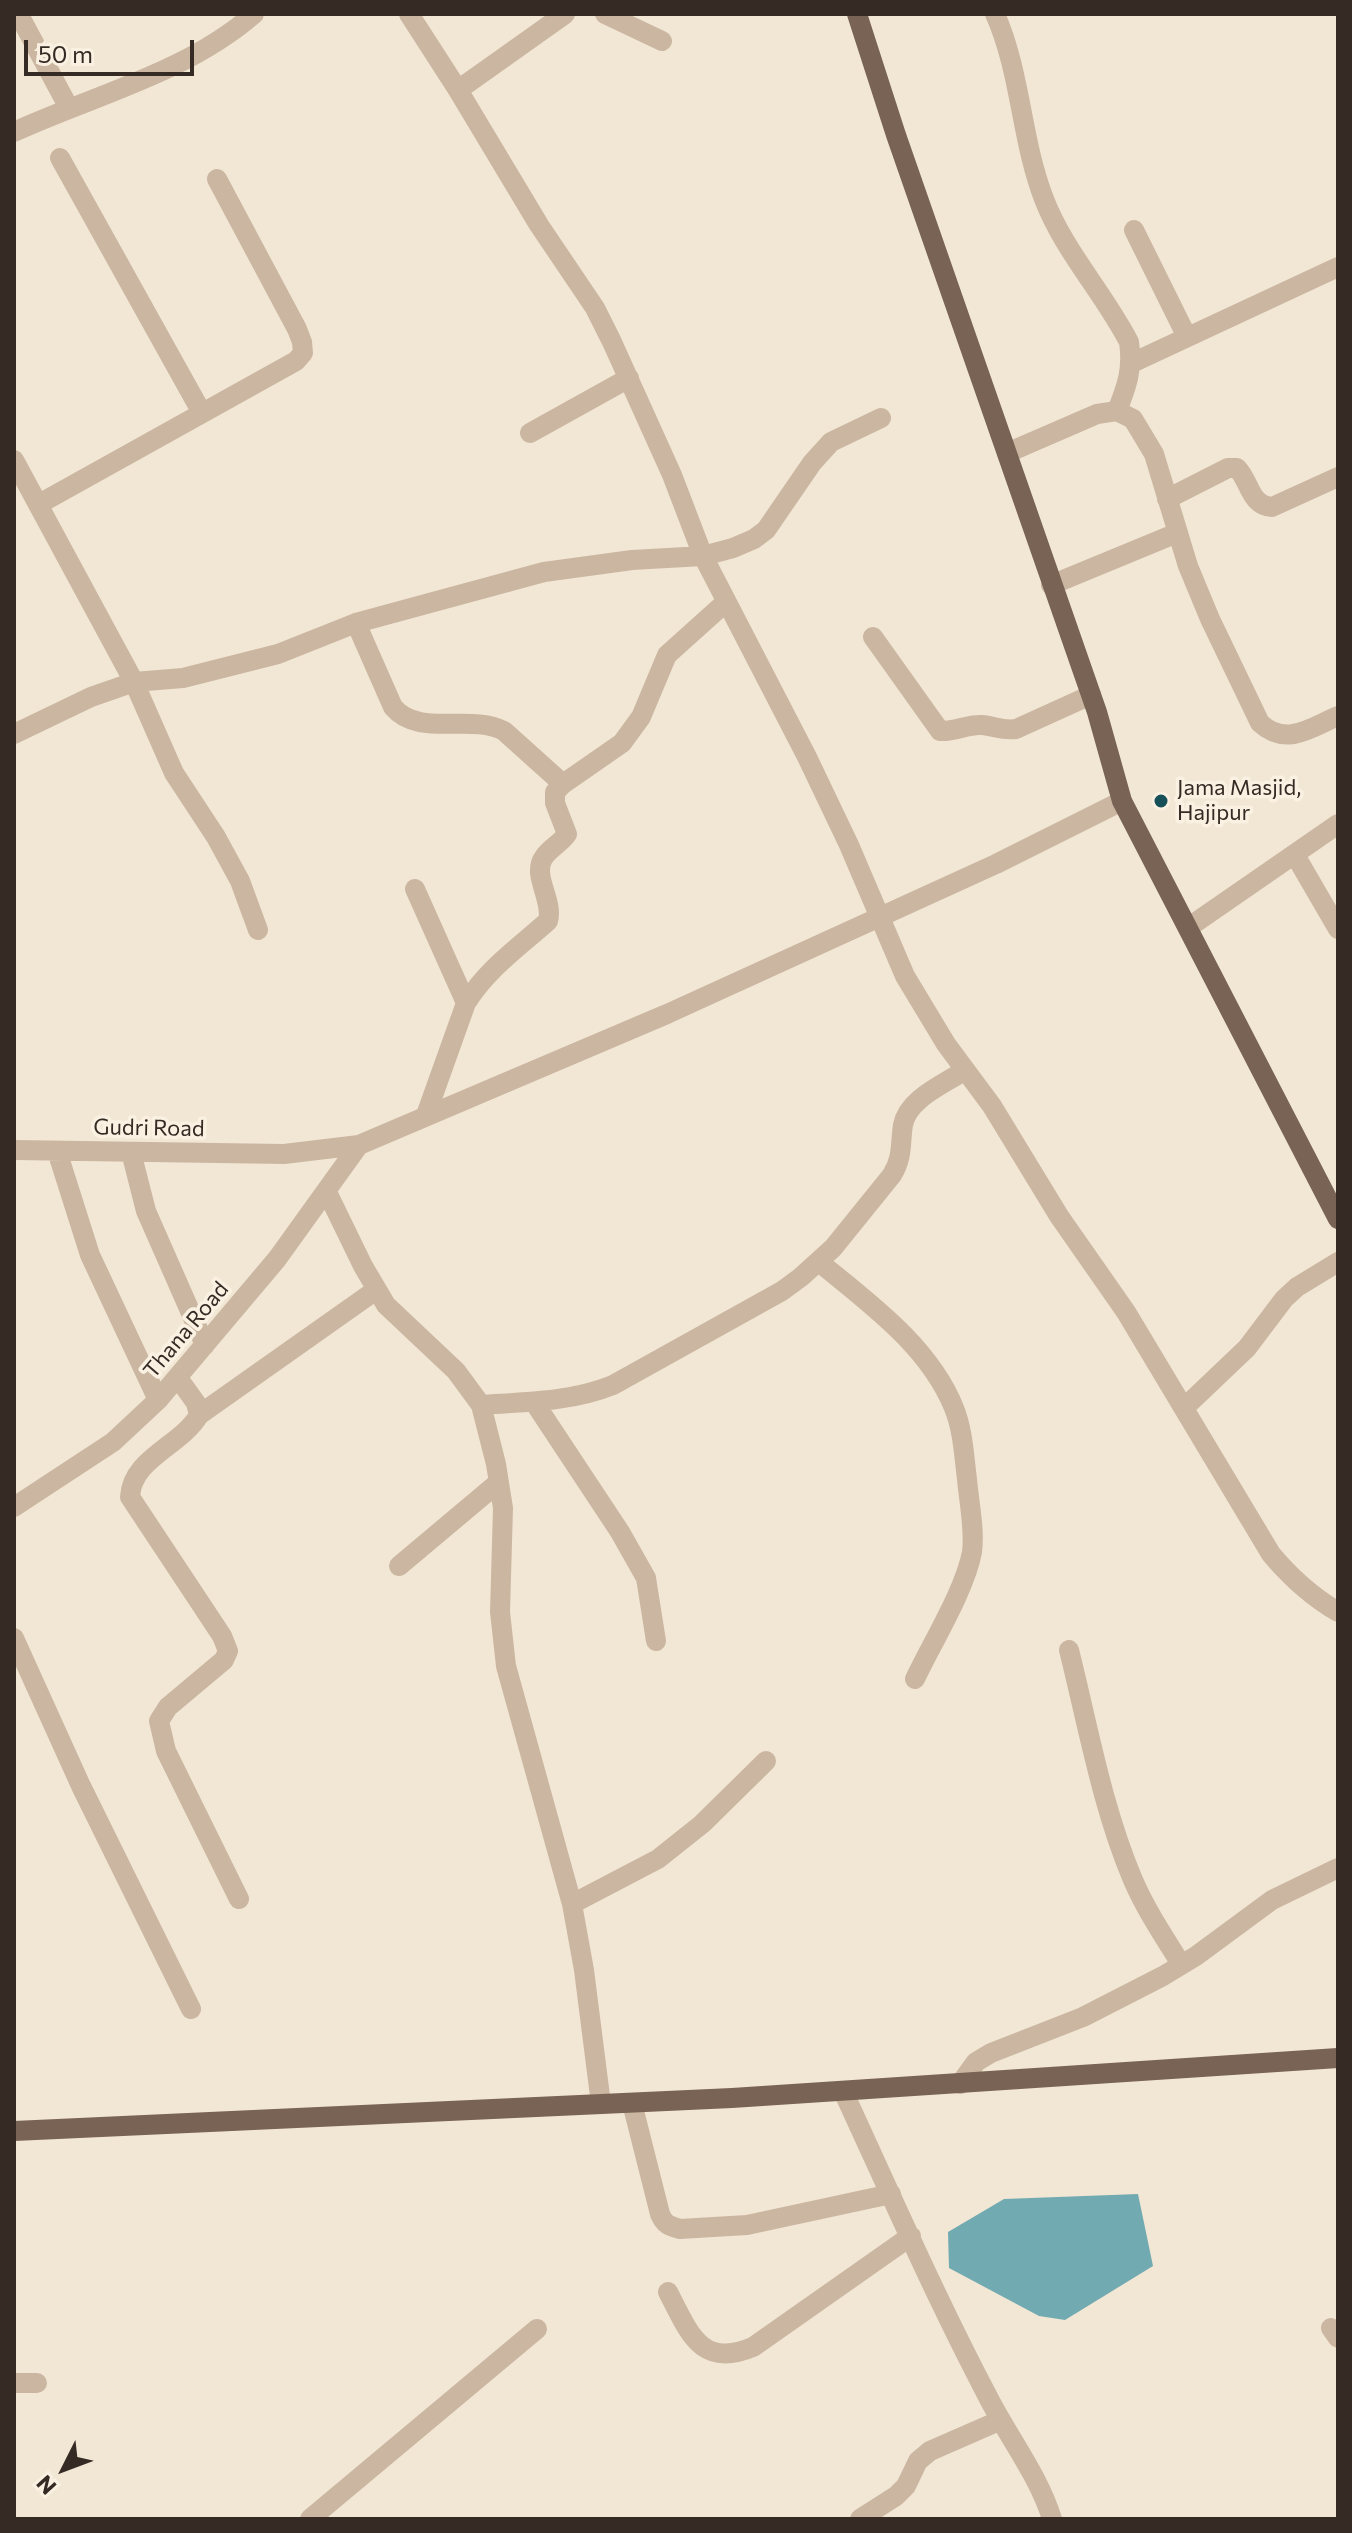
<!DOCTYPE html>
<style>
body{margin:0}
#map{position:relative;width:1352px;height:2533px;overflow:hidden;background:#f2e7d5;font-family:Commissioner,sans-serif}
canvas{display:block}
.frame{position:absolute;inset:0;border:16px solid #352b24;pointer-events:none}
.north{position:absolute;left:24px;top:2429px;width:80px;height:80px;-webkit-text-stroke:6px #faf1e2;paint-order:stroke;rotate:228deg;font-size:22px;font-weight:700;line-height:32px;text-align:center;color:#352b24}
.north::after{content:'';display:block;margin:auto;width:28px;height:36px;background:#352b24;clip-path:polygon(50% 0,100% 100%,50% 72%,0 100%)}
.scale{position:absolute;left:24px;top:40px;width:170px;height:36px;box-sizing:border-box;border:4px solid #352b24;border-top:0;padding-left:10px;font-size:24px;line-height:28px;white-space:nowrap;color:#352b24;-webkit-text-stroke:6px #faf1e2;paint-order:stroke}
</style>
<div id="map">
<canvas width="1352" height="2533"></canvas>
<div class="frame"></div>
<div class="north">N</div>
<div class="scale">50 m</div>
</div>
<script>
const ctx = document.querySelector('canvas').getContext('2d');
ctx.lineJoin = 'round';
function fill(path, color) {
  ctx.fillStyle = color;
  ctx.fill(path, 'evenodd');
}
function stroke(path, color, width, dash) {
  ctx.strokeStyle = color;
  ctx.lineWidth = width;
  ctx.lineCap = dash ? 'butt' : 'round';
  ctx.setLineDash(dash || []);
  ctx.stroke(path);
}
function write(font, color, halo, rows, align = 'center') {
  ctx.font = font + ' Commissioner,sans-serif';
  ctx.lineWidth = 7;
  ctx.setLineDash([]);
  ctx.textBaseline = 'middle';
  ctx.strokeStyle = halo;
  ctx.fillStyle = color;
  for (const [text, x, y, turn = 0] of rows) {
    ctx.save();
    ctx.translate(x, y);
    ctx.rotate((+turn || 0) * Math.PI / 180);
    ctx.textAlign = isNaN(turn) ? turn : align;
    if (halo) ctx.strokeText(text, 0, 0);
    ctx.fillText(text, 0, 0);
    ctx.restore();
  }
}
const water = new Path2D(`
 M1138,2194L1153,2266L1065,2320L1039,2316L949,2268L948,2232L1004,2199Z`);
const minor = new Path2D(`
 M409,14L458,90L539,225L595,308L612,342L672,475L703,556L807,757L849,845L905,976L946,1044L992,1106L1059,1216L1126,1312L1271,1554C1291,1578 1311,1596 1338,1612
 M605,14L662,41
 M995,14C1021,72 1021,140 1044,199C1064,251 1103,292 1129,342C1133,369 1127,386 1117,411
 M19,15L69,108
 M458,90L565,14
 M14,132C95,95 186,73 254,14
 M60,158L202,413
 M1134,230L1187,337
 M1132,363L1338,267
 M530,433L629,378
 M1007,453L1097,414L1117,411L1133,419L1154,454L1188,566L1210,619L1260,723C1286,747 1310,728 1338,716
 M14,460L134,682L174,773L216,837L240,881L258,930
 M1167,499L1228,468H1237C1250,481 1250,506 1272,507L1338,477
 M39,504L296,361L303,353L302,342L297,329L217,179
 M1051,585L1177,533
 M356,623L393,707C419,738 470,713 504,731L563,784
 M873,637L940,731C955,732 967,724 982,725C994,726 1003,731 1016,729L1091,695
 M14,734L91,697L134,682L183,678L278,654L356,623L544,572L632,560L703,556L733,548L754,539L766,530L812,463L831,442L881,418
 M1295,855L1338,929
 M415,889L466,1003
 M1189,927L1338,824
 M426,1115L466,1003C487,969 519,947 548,921C554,900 531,875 544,857C550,848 561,843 567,834L555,803V792L563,784L622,743L641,717L667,655L726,602
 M14,1150L284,1154L359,1145L667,1014L996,864L1122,801
 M57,1151L90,1255L158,1400
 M131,1152L146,1211L205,1345
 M327,1192L363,1266L386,1305L456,1371L481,1405L496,1464L503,1508L500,1612L506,1666L572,1904L584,1970L601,2104
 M819,1262C869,1303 929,1346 954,1408C963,1430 964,1456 967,1479C969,1503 975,1529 972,1552C965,1590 932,1643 915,1679
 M178,1378L196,1403L199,1415C181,1446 132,1458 130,1497L222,1636L228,1651L224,1660L168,1707L159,1721L166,1751L239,1899
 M534,1402L620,1532L646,1578L656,1641
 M481,1405C525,1402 571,1402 613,1385L782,1291L801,1277L833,1248L892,1175C903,1157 900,1144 903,1125C908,1098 945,1084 965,1070
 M1184,1408L1247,1348L1284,1299L1297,1287L1338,1262
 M199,1415L376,1290
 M14,1507L113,1442L158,1400L277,1259L359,1145
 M399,1566L499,1482
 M14,1638L81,1786L191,2009
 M1069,1650C1088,1726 1102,1807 1133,1880C1146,1910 1164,1937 1181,1964
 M572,1904L658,1859L702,1824L766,1761
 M960,2084L976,2062L991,2053L1083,2017L1163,1976L1196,1956L1272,1900L1338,1868
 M843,2091C890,2193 935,2296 987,2395C1008,2437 1038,2474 1052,2519
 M632,2103L660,2214C664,2224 669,2226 680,2229L747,2225L891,2194
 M668,2292C689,2332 700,2369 753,2347L911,2236
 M1331,2328L1338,2338
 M14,2383H37
 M310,2519L537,2329
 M860,2519L896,2496L906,2486L918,2461L930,2451L1001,2420`);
const major = new Path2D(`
 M857,14L896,135L1097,712L1122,801L1338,1219
 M14,2131L732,2098L1338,2058`);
const markers = [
 [1161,801,8,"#175059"]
];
const poiNames = [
 ["Jama Masjid,",1177,788],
 ["Hajipur",1177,813]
];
const streetNames = [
 ["Gudri Road",149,1128,1],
 ["Thana Road",186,1330,-50]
];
fill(water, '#72aab1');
stroke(minor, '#cbb7a1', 20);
stroke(major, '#786354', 20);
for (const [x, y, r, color] of markers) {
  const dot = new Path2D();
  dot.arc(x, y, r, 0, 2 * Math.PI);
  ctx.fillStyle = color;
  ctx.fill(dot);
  stroke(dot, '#faf1e2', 3);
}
write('22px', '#352b24', '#faf1e2', poiNames, 'left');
write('22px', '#352b24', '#faf1e2', streetNames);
</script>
